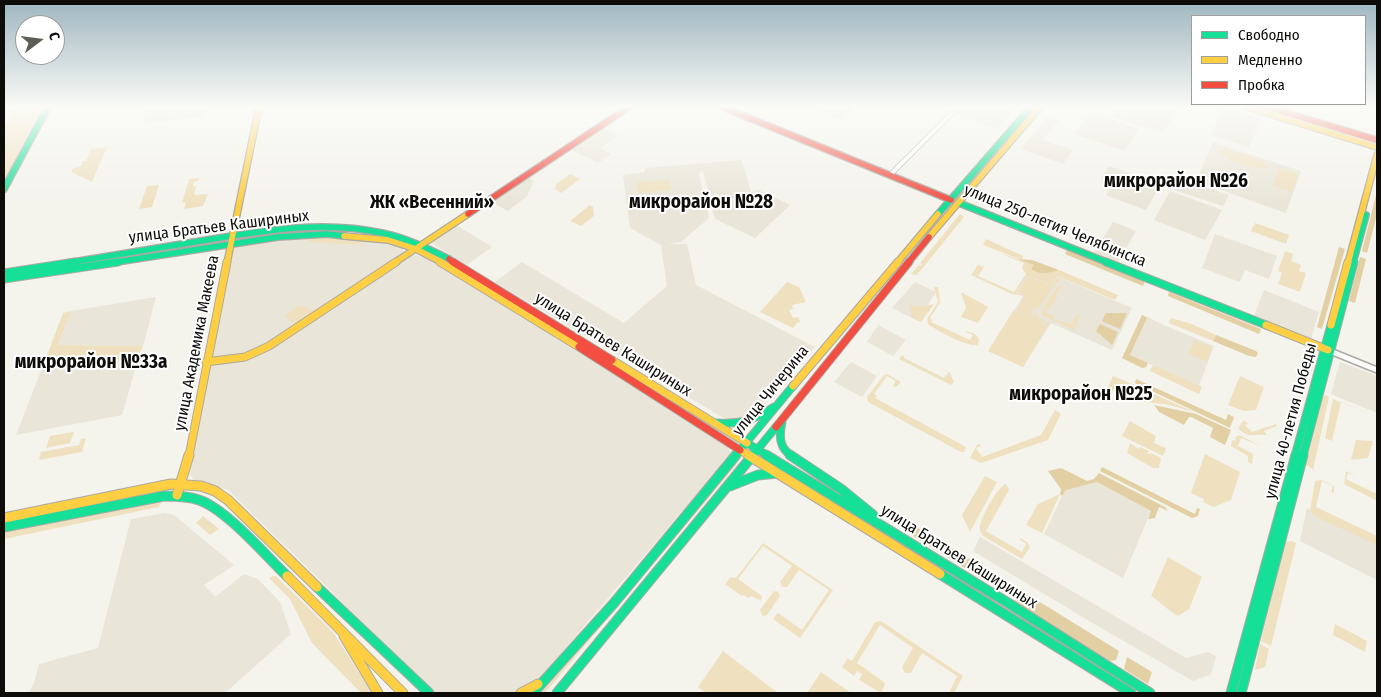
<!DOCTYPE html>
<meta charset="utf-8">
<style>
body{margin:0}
#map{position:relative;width:1381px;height:697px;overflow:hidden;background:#f4f3ec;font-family:"Fira Sans Condensed",sans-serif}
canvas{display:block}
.frame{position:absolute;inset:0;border:5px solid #0d0c09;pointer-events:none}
.legend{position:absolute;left:1191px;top:15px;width:175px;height:90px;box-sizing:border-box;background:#fff;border:1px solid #9e9e9d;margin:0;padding:6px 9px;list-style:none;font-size:15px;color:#0d0c09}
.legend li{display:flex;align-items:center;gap:10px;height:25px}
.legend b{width:25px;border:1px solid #9e9e9d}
.north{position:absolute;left:15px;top:15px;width:50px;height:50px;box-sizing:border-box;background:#fff;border:1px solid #9e9e9d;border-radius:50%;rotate:75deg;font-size:14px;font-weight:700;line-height:20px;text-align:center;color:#0d0c09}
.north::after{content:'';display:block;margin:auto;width:18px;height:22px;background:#5e5d58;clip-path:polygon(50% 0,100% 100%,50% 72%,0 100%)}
</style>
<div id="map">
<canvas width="1381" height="697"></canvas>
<div class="frame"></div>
<ul class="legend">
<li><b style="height:6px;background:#16e098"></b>Свободно</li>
<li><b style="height:6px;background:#ffcf43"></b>Медленно</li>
<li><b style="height:6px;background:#f24e42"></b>Пробка</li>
</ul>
<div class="north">С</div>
</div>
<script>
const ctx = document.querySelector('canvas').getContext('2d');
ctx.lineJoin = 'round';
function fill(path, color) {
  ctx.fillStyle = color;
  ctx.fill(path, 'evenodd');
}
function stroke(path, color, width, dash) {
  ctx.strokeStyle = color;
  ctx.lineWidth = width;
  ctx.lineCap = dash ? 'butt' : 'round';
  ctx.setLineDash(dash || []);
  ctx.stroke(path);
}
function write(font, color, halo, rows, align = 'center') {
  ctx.font = font + ' "Fira Sans Condensed",sans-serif';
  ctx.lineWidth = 4;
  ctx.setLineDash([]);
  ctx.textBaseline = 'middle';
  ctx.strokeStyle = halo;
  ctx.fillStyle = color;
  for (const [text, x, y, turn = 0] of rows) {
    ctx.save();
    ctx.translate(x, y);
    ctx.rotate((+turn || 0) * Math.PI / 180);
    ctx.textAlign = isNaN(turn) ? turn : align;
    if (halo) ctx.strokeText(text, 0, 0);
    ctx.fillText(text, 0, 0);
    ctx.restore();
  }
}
const built = new Path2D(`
 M148,107H206L204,116L142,124Z
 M809,107H856L842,120Z
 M961,107H1017L998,129L954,114Z
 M1118,107H1160L1177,113L1163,133L1112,117Z
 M1224,107L1262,119L1249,147L1211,135Z
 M1090,113L1107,118L1139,129L1124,151L1074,134Z
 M1048,116L1059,120L1043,140L1073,150L1063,164L1021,149Z
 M603,128L618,135L600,148L611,154L598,163L570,149Z
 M1213,142L1301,171L1286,213L1196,181Z
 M742,160L751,192L759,190L790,205L755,238L715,219L703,171L699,174L709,218L681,242L668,244H687L696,285L815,347L756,413L732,423L495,282L522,262L624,323L667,286L661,245L630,228L623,175L644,172L645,168Z
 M1109,166L1161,184L1146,210L1106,195L1114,183L1101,178Z
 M1177,172L1194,178L1193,182L1229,195L1223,206L1171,189L1177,179L1175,178Z
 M529,177L534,181L527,196L508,211L491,202Z
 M1170,191L1222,210L1205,240L1154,220Z
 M1113,222L1136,231L1118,262L1094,253Z
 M456,225L492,247L467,265L430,242Z
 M1215,234L1277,256L1269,279L1245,270L1240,282L1202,268Z
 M301,237L368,240L393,245L403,249L404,252L399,257L369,276L269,343L244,355L213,357L211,355L232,252L234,248L244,245Z
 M416,255L431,260L515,310L724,443L728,446L731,454L527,693H430L329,589L228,490L194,481L190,474L210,366L212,363L236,360L326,311L411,256Z
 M1027,275L1051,285L1056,276L1132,308L1112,350L1051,323L1023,367L988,351L1023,296L1016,293Z
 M915,282L936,292L918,321L892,308Z
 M1264,290L1319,312L1311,339L1254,316Z
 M156,297L143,346L58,345L71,311Z
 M1147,318L1214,346L1199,386L1130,355Z
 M878,325L906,340L893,356L867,342Z
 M57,356L138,359L122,415L16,435L46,358Z
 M851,362L877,376L862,397L834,382Z
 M1340,362L1377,376V413L1331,394Z
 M1097,482L1151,511L1123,578L1044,534L1065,490Z
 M1307,508L1377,542V580L1300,541Z
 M165,513L174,515L234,565L204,585L215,597L244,574L258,579L280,602L291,634L225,693H29L34,683L39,664L98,648L131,519Z
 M980,537L1186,658L1208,652L1216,656L1211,674L1193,681L1091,622L973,551Z`);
const green = new Path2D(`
 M16,107H42L4,182V128Z
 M107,147L92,182L71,172L73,168L80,167L83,161H86L91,149Z
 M1223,149H1228L1263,161L1268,167C1260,172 1225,160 1219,152Z
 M1279,168L1298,174L1292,192L1273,185Z
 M570,174L580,179L561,193L555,189L556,184Z
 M199,178L198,181L194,182L193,186H196L194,195L208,194L203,206L184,209L186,202L182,203L189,179Z
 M669,180L671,190L639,193L637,182Z
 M159,185L152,207L139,209L147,186Z
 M590,205L593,207L594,216L581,226L570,221Z
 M960,214L964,217L917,275L911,274L918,266H920L922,264L920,263Z
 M1255,223L1289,235L1286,244L1251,231Z
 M308,237L368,240L358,245L309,242Z
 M986,239L1023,256L1022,260L983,245Z
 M994,251L1035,265L1033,271C1042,275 1051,272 1059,270L1118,295L1115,300L1057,276L1051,285L1027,276L1016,293L1023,296L1012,294L971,275L978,265L984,267L978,276L1014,292L1026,274L1022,268L1024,263Z
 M1285,251L1293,254L1291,261L1301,265L1299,271L1306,273L1300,292L1278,284L1282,273L1278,271Z
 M1028,277L1051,286L1057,278L1061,280L1054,286L1038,309L1034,308L1030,314L1034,316L1036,312L1039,318L1047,321L1040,324L1042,325L1050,322L1023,367L988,351L1013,311L1019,313L1016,312L1025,296L1018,292Z
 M787,282L799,287L806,302L792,305L793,309L789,310L793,318L798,317L801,323L798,322L793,328L760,312Z
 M1059,285L1062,286L1056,296L1058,297L1046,313L1055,316L1053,319L1071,324L1078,314L1080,315L1074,330L1041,315L1047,301Z
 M934,287H938L940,303L930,318L932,320L931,322L970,340L973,335L966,332L967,331L975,334L979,339L978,345C969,348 936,330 928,324L927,319L938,302Z
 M961,292L988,307L978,323L961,317L966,308Z
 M934,304L921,322L911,317L910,305L918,307Z
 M300,305L316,311L294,325L285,315Z
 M71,311L58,345L143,346L137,360L57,356L46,358L63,313Z
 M1171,318L1192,324L1216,335L1213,341L1169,323Z
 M1194,340L1212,347L1207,362L1189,354Z
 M902,355L904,356V358L944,378L948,373L942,369L950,373L954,382L951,385L899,359Z
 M1153,365L1202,387L1199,394L1150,371Z
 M887,374L901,382L896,387L893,386L896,381L887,376L874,394L877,396L875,398L966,447L964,452H961L868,402L867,397L884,375Z
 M1113,376L1125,381L1194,412L1165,404L1144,402L1119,391L1115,390L1113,391L1107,389Z
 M1240,376L1264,387L1256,410L1244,411L1228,405Z
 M1326,395L1329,397L1313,470L1306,464L1323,397Z
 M1333,399L1377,417L1341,402L1332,441L1325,438Z
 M1055,410L1061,414L1048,440L981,463L970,458L977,445L980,444L981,446L976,448L982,457L1041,435Z
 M1244,420L1248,424L1245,425L1252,432L1276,424L1277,426L1264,431L1267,435C1255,434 1248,439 1238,428Z
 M1130,421L1156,436L1154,443L1166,448L1163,456L1122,436Z
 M74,432L70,443L46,448L50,436Z
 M1239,435L1261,446L1241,438L1238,446L1253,454L1252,464L1248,462V456L1231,446L1232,440L1235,441L1236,439L1234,438Z
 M86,438L82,452L39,460L41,452L79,445L81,439Z
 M1356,440L1373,441L1368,458L1351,460Z
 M1130,443L1139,449L1140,447L1149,451L1147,453L1149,454L1151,453L1161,458L1159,468H1153L1127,453Z
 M1205,454L1240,472L1231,500L1213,507L1203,502L1204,499L1191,493Z
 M735,462L737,464L629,593L626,591Z
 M1346,471L1356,476L1348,473L1346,479L1377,494V501L1344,484Z
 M985,476L997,482L970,532L962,515Z
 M1322,480L1334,486V493L1331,492L1333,486L1322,481L1316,507L1377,536V545L1318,518L1310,511L1315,481Z
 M1006,484L1009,490L986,531L1022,552L1026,544L1019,539L1020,538L1027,542L1030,547L1022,559L983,536C981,533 979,529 980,525C982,516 998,486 1006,484Z
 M1060,494L1042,533L1026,525L1038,504Z
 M162,500L159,507L4,539V531L145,502Z
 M203,516L219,529L210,535L196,523Z
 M1292,541L1296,543L1271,646L1261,641L1285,542Z
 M763,543L833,590L800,638L773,619L778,613L802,630L829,590L799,570L787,587H782L780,582L792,566L763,546L738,579L762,596L761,601L751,596L749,598L744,595L742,596L725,584L731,577L736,578Z
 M1168,557L1202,577L1189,609L1178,616C1167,610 1161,602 1151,596Z
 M273,576H276L333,632L372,693H361L312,643L290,599L269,578Z
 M774,591L778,592L780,596L767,615L763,616L760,610Z
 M622,597L624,599L545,693H541Z
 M881,621L963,676L954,693H949L957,676L922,653L911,673H905L902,667L913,648L880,625L857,663L884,682L885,685L881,693L859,680L862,674L857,671L854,676L842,667L848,658L852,661L875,622Z
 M1335,624L1367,641L1365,652L1333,635Z
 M1260,644L1269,649L1265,667L1255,670Z
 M723,651L778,693H706L698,687Z
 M821,672L851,693H807Z`);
const forest = new Path2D(`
 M1377,191V214L1367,253L1362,251Z
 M1339,247L1345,249L1322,329L1317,327Z
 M1067,250L1145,281L1143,286L1065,254Z
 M1360,257L1366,259L1355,303L1349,301Z
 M1017,259L1032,260L1059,270C1050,273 1039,276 1031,269L1034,265Z
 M1169,292L1261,329L1259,334L1168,296Z
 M1106,313H1127L1120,329L1102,321Z
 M1142,315L1163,325L1147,318L1130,355L1148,363L1146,367L1142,368L1122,358Z
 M1100,324L1118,332L1112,345L1096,331Z
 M1216,335L1256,351L1258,353L1256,357L1249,356L1213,341Z
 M1136,379L1226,420L1228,414L1234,417L1230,428L1135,383Z
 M1154,405L1196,414L1231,430L1225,445L1210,437L1213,428L1191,417H1189L1184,425L1159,412Z
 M1102,467L1195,514L1197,508L1200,509L1198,516L1192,518L1182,513L1100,471Z
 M1061,468L1087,481L1094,479L1099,473L1165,507L1168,511L1159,507L1155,518L1148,519L1151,511L1097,482L1066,490L1062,496L1060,494L1061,489L1048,471Z
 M915,526L1011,584L1008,592L1002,591L913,536L912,533Z
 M1019,589L1119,651L1116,660L1110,661L1104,658L1014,601Z
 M1127,657L1152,672L1148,684L1124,669Z`);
const streetFar1 = new Path2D(`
 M890,175L958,107`);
const street = new Path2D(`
 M1330,351L1377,370`);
const fastFar2 = new Path2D(`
 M4,189L48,107
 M959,203L1109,263
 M938,214L1031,107
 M67,263C109,256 152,249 194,242C255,232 321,219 382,233C406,238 427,248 449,259
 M110,263L278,237L327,234L344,236
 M1353,263L1366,215`);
const fastFar1 = new Path2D(`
 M1106,262L1266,325
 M4,273L75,262
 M4,279L118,262
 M782,422C779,436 779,448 792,456
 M717,423C739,425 756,419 774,407
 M747,443L768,456
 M735,456L793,386
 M752,456L776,427
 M1295,456L1331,325
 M1303,456L1354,262`);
const fast = new Path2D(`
 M766,455L1008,603L1150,693
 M790,455L841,489L873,515
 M730,486L758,475L778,473
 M4,527L164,496C176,496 188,496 199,500C226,509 265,555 287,576
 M940,574L1131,693
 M317,587L429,693
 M533,693L614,603L736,455
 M557,693L753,455
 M1231,693L1296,455
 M1241,693L1303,455`);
const slowFar2 = new Path2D(`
 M1247,107L1377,147
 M344,236L388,240L416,249L443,263
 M929,237L1040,107
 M227,263L259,107
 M394,263L468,214
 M897,263L938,214
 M1348,263L1377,155`);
const slowFar1 = new Path2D(`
 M440,262L579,347
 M1266,325L1328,350
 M1331,325L1348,262
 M612,360L747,443
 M206,362L245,357L269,346L396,262
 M793,386L898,262
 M740,450L750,456
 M189,456L227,262`);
const slow = new Path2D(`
 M748,455L940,574
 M177,495L189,455
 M4,518L171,484L201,486L215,491L228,500L317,587
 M287,576L403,693
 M344,636L378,693
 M521,693L538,684`);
const jamFar1 = new Path2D(`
 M722,107L951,200
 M1267,107L1377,140
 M468,214L629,107
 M449,259L455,263
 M908,263L929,237`);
const jam = new Path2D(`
 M453,262L612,360
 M579,347L740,450
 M776,427L909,262`);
const tram = new Path2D(`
 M1256,107L1377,144`);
const streetNames = [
 ["улица 250-летия Челябинска",1055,226,22],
 ["улица Братьев Кашириных",219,227,-7],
 ["улица Академика Макеева",197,343,-79],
 ["улица Братьев Кашириных",613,345,32],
 ["улица Чичерина",771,391,-51],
 ["улица 40-летия Победы",1291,421,-75],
 ["улица Братьев Кашириных",959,557,32]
];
const neighbourhoodNames = [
 ["ЖК «Весенний»",432,203]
];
const quarterNames = [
 ["микрорайон №26",1176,182],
 ["микрорайон №28",701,203],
 ["микрорайон №33а",91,363],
 ["микрорайон №25",1081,395]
];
fill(built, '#e9e5d8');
fill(green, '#efe1c0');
fill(forest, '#e2d0a4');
stroke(streetFar1, '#aba9a4', 5.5);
stroke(street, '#aba9a4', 8);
stroke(fastFar2, '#aba9a4', 8);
stroke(fastFar1, '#aba9a4', 9);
stroke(fast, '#aba9a4', 11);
stroke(slowFar2, '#aba9a4', 8);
stroke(slowFar1, '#aba9a4', 9);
stroke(slow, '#aba9a4', 11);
stroke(jamFar1, '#aba9a4', 8);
stroke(jam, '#aba9a4', 9);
stroke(streetFar1, '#fdfdfc', 4);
stroke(street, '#fdfdfc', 5);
stroke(fastFar2, '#16e098', 5.5);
stroke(fastFar1, '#16e098', 7);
stroke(fast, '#16e098', 9);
stroke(slowFar2, '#ffcf43', 5.5);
stroke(slowFar1, '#ffcf43', 7);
stroke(slow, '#ffcf43', 9);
stroke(jamFar1, '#f24e42', 5.5);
stroke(jam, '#f24e42', 7);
stroke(tram, '#d2d1cf', 1);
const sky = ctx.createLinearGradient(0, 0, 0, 205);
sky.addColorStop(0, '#9eb6c0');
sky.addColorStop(0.52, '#fafaf6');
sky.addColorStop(1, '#fafaf600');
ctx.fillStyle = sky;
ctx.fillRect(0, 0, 1381, 205);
write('16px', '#0d0c09', '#fff', streetNames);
write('bold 18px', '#0d0c09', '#fff', neighbourhoodNames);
write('bold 19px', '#0d0c09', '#fff', quarterNames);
</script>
